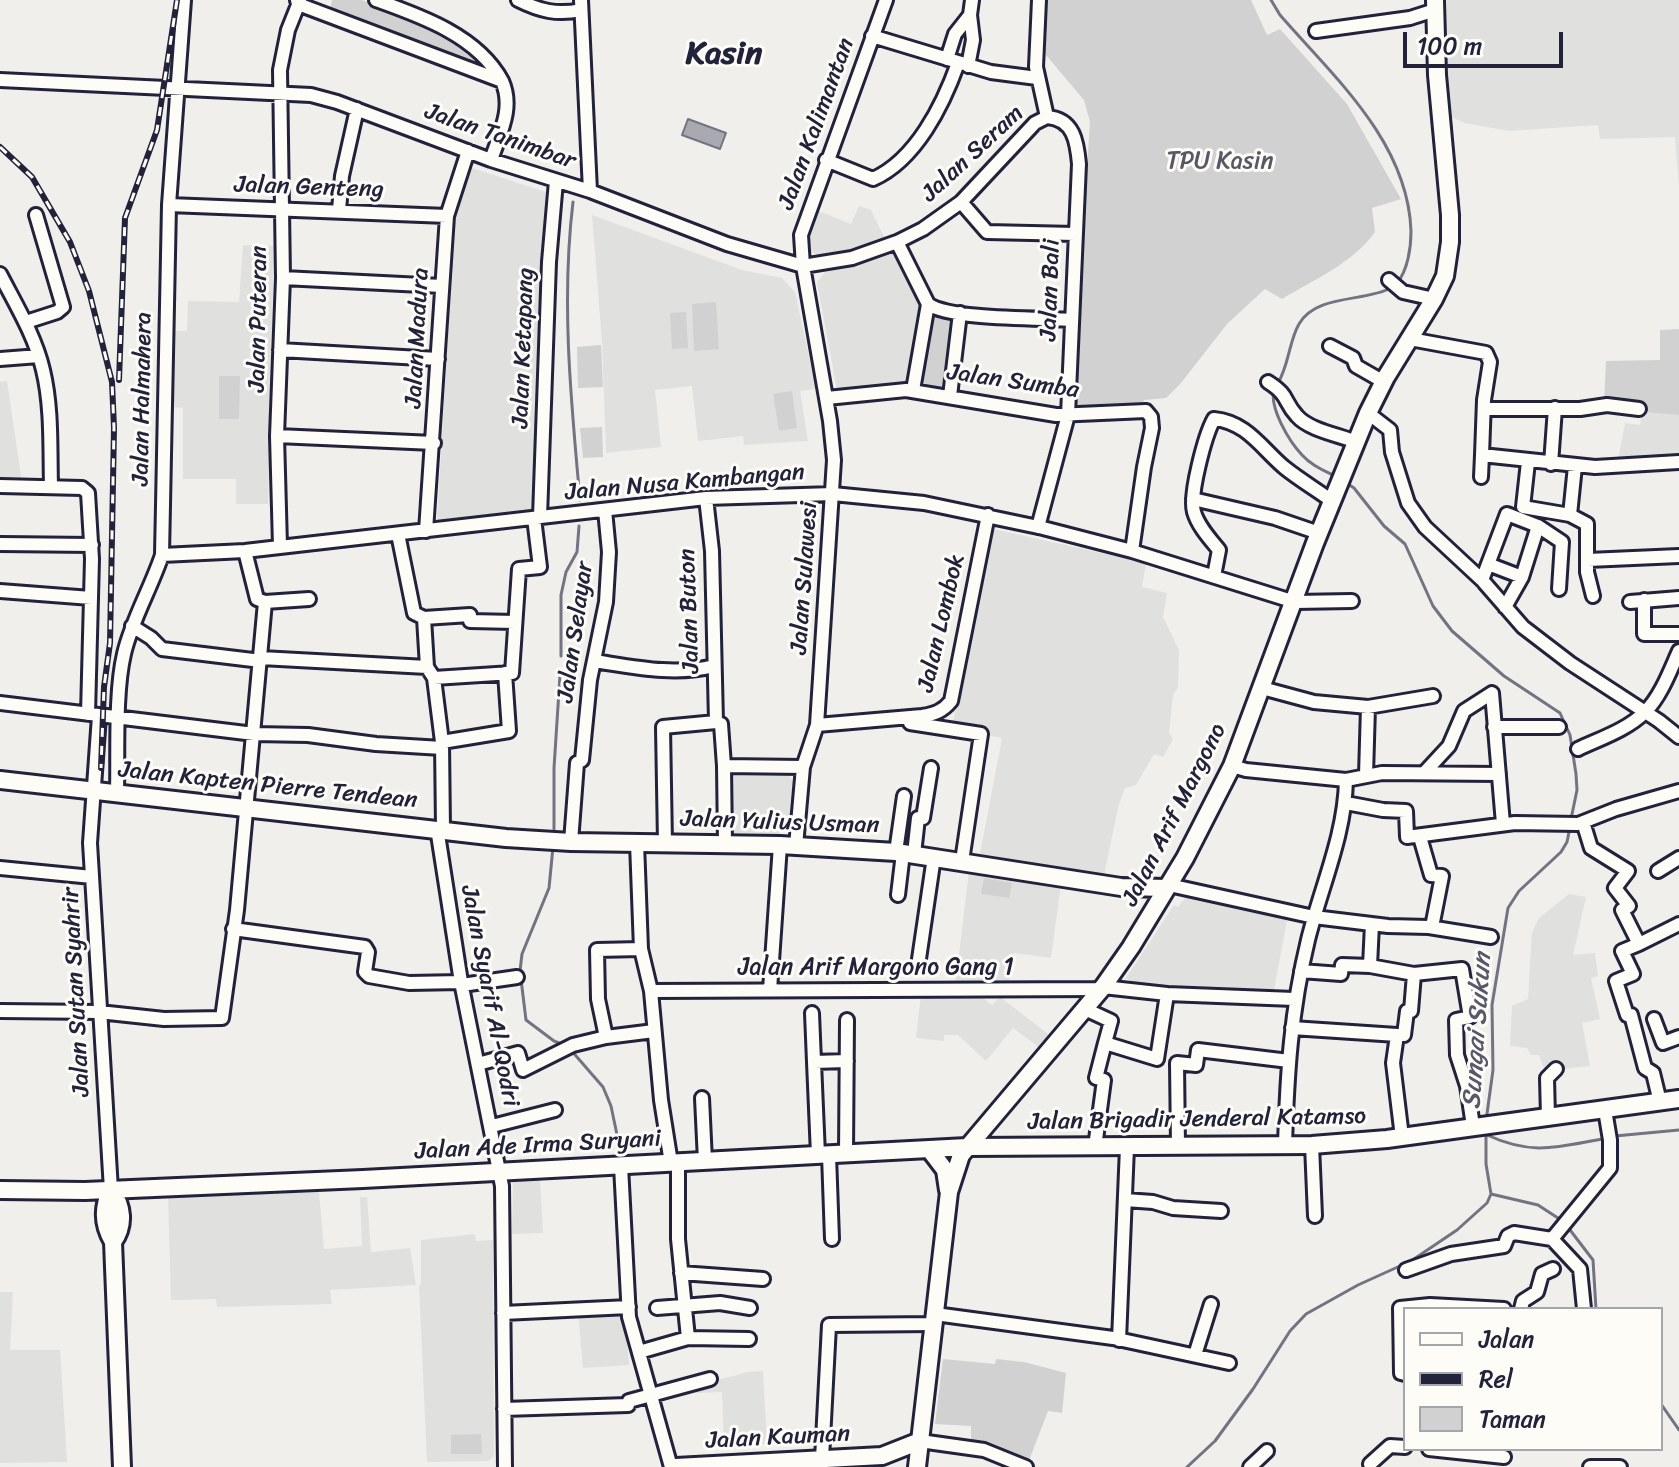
<!DOCTYPE html>
<style>
body{margin:0}
#map{position:relative;width:1679px;height:1467px;overflow:hidden;background:#f0efec;font-family:Sriracha,sans-serif}
canvas{display:block}
.legend{position:absolute;left:1403px;top:1307px;width:260px;height:144px;box-sizing:border-box;background:#fdfcf7;border:2px solid #a5a5ac;margin:0;padding:10px 14px;list-style:none;font-size:24px;color:#22223b}
.legend li{display:flex;align-items:center;gap:16px;height:40px}
.legend b{width:40px;border:2px solid #a5a5ac}
.scale{position:absolute;left:1403px;top:32px;width:160px;height:36px;box-sizing:border-box;border:4px solid #22223b;border-top:0;padding-left:10px;font-size:24px;line-height:28px;white-space:nowrap;color:#22223b;-webkit-text-stroke:6px #fdfcf7;paint-order:stroke}
</style>
<div id="map">
<canvas width="1679" height="1467"></canvas>
<ul class="legend">
<li><b style="height:10px;background:#fdfcf7"></b>Jalan</li>
<li><b style="height:10px;background:#22223b"></b>Rel</li>
<li><b style="height:22px;background:#d2d1d1"></b>Taman</li>
</ul>
<div class="scale">100 m</div>
</div>
<script>
const ctx = document.querySelector('canvas').getContext('2d');
ctx.lineJoin = 'round';
function fill(path, color) {
  ctx.fillStyle = color;
  ctx.fill(path, 'evenodd');
}
function stroke(path, color, width, dash) {
  ctx.strokeStyle = color;
  ctx.lineWidth = width;
  ctx.lineCap = dash ? 'butt' : 'round';
  ctx.setLineDash(dash || []);
  ctx.stroke(path);
}
function write(font, color, halo, rows, align = 'center') {
  ctx.font = font + ' Sriracha,sans-serif';
  ctx.lineWidth = 6;
  ctx.setLineDash([]);
  ctx.textBaseline = 'middle';
  ctx.strokeStyle = halo;
  ctx.fillStyle = color;
  for (const [text, x, y, turn = 0] of rows) {
    ctx.save();
    ctx.translate(x, y);
    ctx.rotate((+turn || 0) * Math.PI / 180);
    ctx.textAlign = isNaN(turn) ? turn : align;
    if (halo) ctx.strokeText(text, 0, 0);
    ctx.fillText(text, 0, 0);
    ctx.restore();
  }
}
const built = new Path2D(`
 M1447,0H1679V188L1675,137L1600,139L1598,125L1509,131L1465,123L1448,116Z
 M469,167L552,194L532,511L437,521L456,197Z
 M859,206L871,210L884,237L829,259L811,252L807,235L816,210L851,224Z
 M592,215L742,270L782,278L795,292L816,389L800,391L808,441L744,445L743,436L698,441L692,386L655,390L661,447L606,453L602,342Z
 M243,245L274,246L268,504H236V479H183V408L173,407L175,331H187L188,301L239,302Z
 M890,250L896,252L921,299L911,379L906,385L837,390L817,282L825,272Z
 M7,381L22,483L0,484V382Z
 M1642,412L1679,415V460H1618L1625,423L1640,425Z
 M989,528L1146,563L1142,587L1167,593L1163,617L1179,650L1178,688L1173,695L1169,733L1173,739L1163,757L1154,754L1136,785L1125,788L1118,808L1104,875L980,854L1002,738L952,728Z
 M732,775L789,776L798,786L796,816L791,824L778,834L733,833Z
 M969,871L1061,884L1051,958L1014,953L1009,987L955,988Z
 M1188,894L1288,915L1273,995L1145,990L1126,978L1174,905L1178,907Z
 M1569,894L1586,897L1573,955L1595,953L1598,976L1591,978L1600,1019L1582,1023L1590,1066L1563,1069L1556,1065L1544,1068L1539,1055H1531L1527,1048L1510,1046L1512,1006L1528,999L1532,932L1539,918Z
 M921,995H983V998L992,1005L1000,997L1052,1037L1041,1049L1013,1028L986,1061L958,1035H944V1041L916,1038Z
 M540,1180L543,1233L512,1234L513,1181Z
 M319,1192L324,1249L362,1246L360,1197H367L371,1252L410,1248L416,1285L330,1290L332,1304L217,1307L216,1299L171,1300L168,1197Z
 M475,1234L476,1241L493,1240L494,1456L488,1461L427,1462L419,1285L421,1284V1240Z
 M0,1292H13L10,1350H60L67,1462L0,1463Z
 M625,1308L629,1365L583,1368L578,1311Z
 M763,1371L767,1444L724,1446L722,1392L696,1393L695,1386L748,1372Z`);
const green = new Path2D(`
 M332,0H362L421,23L455,43L484,64L478,68L330,10Z
 M1046,0H1251L1267,35L1280,29L1347,104L1401,199L1372,208L1375,232C1353,263 1315,279 1282,299L1265,289L1227,324L1181,383L1166,398L1144,400L1141,406L1077,408L1072,401L1090,122L1084,100L1045,54Z
 M716,302L719,349L694,351L692,304Z
 M686,312L688,348L672,349L670,313Z
 M931,314L954,317L944,388L919,384Z
 M1679,329V415L1642,412L1604,403L1606,361L1660,360V330Z
 M601,345L603,387L578,388L577,347Z
 M219,376H240L239,419H219Z
 M792,391L797,428L779,431L773,394Z
 M602,427L603,457L583,458L580,428Z
 M984,878L1012,883L1009,898L981,894Z
 M943,1359L995,1364L996,1359L1024,1362L1066,1373L1062,1413L1048,1411L1028,1463L971,1442V1426L935,1424Z
 M481,1434L482,1454H451V1435Z`);
const water = new Path2D(`
 M688,119L726,133L720,149L682,135Z`);
const stream = new Path2D(`
 M1271,0L1280,15C1334,77 1408,142 1411,231C1411,247 1408,270 1397,283
 M573,202C561,301 571,401 580,500
 M1278,383C1289,365 1289,341 1299,324C1316,294 1365,302 1391,288
 M1274,389C1269,408 1289,441 1302,455C1311,465 1323,470 1335,476
 M1345,482L1354,488L1384,526L1405,544L1433,606L1452,631L1504,676L1560,713L1570,735L1576,774L1577,790L1571,819
 M561,656V595L566,572L577,552L579,526
 M554,829V768L560,675
 M553,847L549,888L522,954L520,971L526,1020L554,1041L564,1045
 M570,1049L603,1087L611,1106L621,1154
 M1486,1121L1493,1070L1492,1005L1508,908L1519,891L1561,852L1567,842L1570,827
 M1487,1135C1535,1157 1560,1146 1608,1138
 M1615,1136L1679,1130
 M1491,1194L1538,1205L1561,1220
 M1567,1226L1593,1260L1596,1309
 M1661,1404L1679,1430
 M1187,1467L1215,1441L1253,1389L1290,1331L1306,1314L1358,1285L1411,1261L1457,1230L1487,1203L1491,1194L1486,1164V1133`);
const minor = new Path2D(`
 M297,0L298,4L502,81C478,36 421,16 376,0
 M518,0C540,11 557,15 581,10
 M581,0L590,191
 M1316,31L1410,18L1435,10
 M872,36L991,72L1037,78
 M947,59L955,34L970,15
 M968,66L973,40L970,15L972,0
 M0,80L311,95L337,102L491,160L590,191L727,244L803,266L852,258L897,242L923,229L961,202L1035,123L1047,117L1036,67L1039,0
 M491,160C500,133 514,108 502,81
 M826,160L873,179C916,160 943,105 958,63
 M961,202L987,232L1075,234
 M169,205L447,216
 M339,210L342,176L357,109
 M897,242L928,304C950,320 1041,318 1072,320
 M0,274C16,305 35,336 43,370C52,407 50,448 51,486
 M283,278L442,286
 M1389,280L1403,292L1434,299
 M26,322L57,312L63,307L36,215
 M1410,339L1486,353L1490,362L1484,400L1482,455L1595,467L1679,462
 M1330,346L1353,358L1356,366L1384,382
 M280,350L438,359
 M0,359L39,356
 M1268,382C1290,396 1283,401 1297,416C1309,430 1339,435 1356,442
 M913,390L928,304
 M950,396L960,313
 M827,398L906,390L1056,415L1146,411L1151,417L1152,428L1144,467L1132,551
 M1484,409H1580L1607,405L1639,409
 M1368,413L1390,430L1392,452L1408,503L1425,527L1482,580L1523,627L1570,663L1659,721L1679,737
 M277,436L434,443
 M1528,462L1523,507L1570,515
 M1551,464L1555,408
 M1575,466L1570,515L1587,524V572L1593,596
 M1481,477L1482,455
 M0,486L82,488L88,493L92,559L88,714
 M706,498L712,551L716,722L721,724L724,766L725,843
 M1193,499L1275,518L1319,533
 M540,517L549,262L556,181
 M1038,527L1068,415L1079,164C1077,142 1074,119 1047,117
 M426,531L447,216L468,151
 M398,534L414,613L424,618
 M0,544L92,545
 M280,546L277,436L283,278L280,70L288,30L300,0
 M245,551L257,599L265,602
 M162,555L245,551L706,498L833,494L924,503L1043,528L1132,551L1295,602L1352,601
 M1588,560L1679,556
 M1488,564L1522,577
 M1214,576L1219,550C1210,539 1198,526 1194,512C1189,495 1205,435 1214,419C1247,422 1262,449 1285,468C1300,480 1317,490 1332,501
 M1482,580L1507,514L1538,526
 M0,591L91,598
 M1644,600V634H1679
 M265,602L309,599
 M1630,602L1679,598
 M1505,607L1522,577L1538,526L1562,542L1559,589
 M424,618L427,667L434,678L442,742L443,829
 M424,618L470,615V621L515,622
 M132,626L151,638L162,649L261,661
 M261,658L427,667
 M594,661C634,667 674,676 714,666
 M434,678L512,673L519,569L540,567L534,518
 M1262,688L1314,702L1368,707L1433,696
 M0,703L254,734L308,735L376,744L442,748
 M99,716L90,843L111,1190
 M910,723L981,734L962,861
 M817,725L922,716C935,714 943,711 951,701L988,515
 M1494,727H1559
 M442,742L509,731L505,673
 M1578,749C1599,739 1627,730 1645,712C1661,696 1670,671 1679,651
 M724,766L803,767
 M1232,766L1246,770L1346,780L1382,773L1499,774
 M1424,773L1449,746L1464,711L1492,693L1503,824
 M1366,775L1368,707
 M117,792C118,752 115,692 124,654C131,622 151,588 162,555L169,205L184,0
 M1346,803L1383,810L1406,811L1407,837L1515,823L1578,824L1616,809L1679,791
 M1583,822L1591,848L1628,871L1615,888L1629,906L1622,910L1639,944L1622,951L1633,974L1616,981L1627,1015H1631L1645,1068L1653,1073L1660,1102
 M437,828L461,982L502,1186L505,1467
 M1420,837L1431,875L1442,876L1432,927
 M571,842L577,763L582,760L590,680L606,602L609,552L605,510
 M637,843L641,949L651,991L661,1100L671,1163
 M665,843L663,727L716,722
 M796,846L803,767L817,725L834,460L830,421L803,266L801,235L886,0
 M896,852L904,796
 M914,854L918,818H923L931,768
 M0,868L92,877
 M1658,871L1679,858
 M1169,885L1314,917L1388,926L1429,927L1491,937
 M898,895L903,853
 M233,929L365,947L368,952L365,972L369,976L409,983L461,982
 M1639,944L1679,924
 M919,959L934,857
 M1370,966L1414,974L1411,1011H1407L1404,1035H1397L1393,1063L1402,1137
 M1301,971L1341,974L1342,965L1370,966L1372,924
 M1414,974L1462,969L1470,1017L1456,1020L1457,1055L1467,1086L1473,1126
 M462,985L517,977
 M1103,987L1167,994L1294,999
 M770,990L780,845
 M651,991L1101,989
 M1085,1009L1111,1021L1105,1043L1157,1059L1167,994
 M0,1011L99,1012L164,1019L222,1018L237,910L265,602
 M812,1013L814,1062
 M1654,1019L1663,1043L1679,1037
 M1292,1028L1397,1035
 M606,1037L598,999L597,950L641,949
 M478,1064L518,1053L523,1070L573,1045L606,1037L654,1031
 M702,1098L705,1161
 M1548,1117L1547,1078L1556,1069
 M492,1126L555,1110
 M1312,1145L1315,1216
 M1178,1146L1177,1063L1196,1065L1198,1050L1289,1061
 M1285,1146C1287,1075 1291,1010 1308,940C1321,887 1345,835 1346,780
 M1095,1147L1104,1080L1096,1078L1105,1043
 M846,1154L847,1020
 M818,1155L814,1062L847,1061
 M829,1155L832,1239
 M678,1162V1239L688,1338
 M621,1166L629,1317L671,1467
 M1125,1200L1153,1202L1173,1208L1221,1211
 M1406,1270L1451,1254L1504,1246L1508,1236L1514,1233L1552,1239
 M681,1273L763,1279
 M657,1308L720,1303L750,1308
 M1521,1309L1523,1301L1537,1292L1542,1274L1553,1269
 M1584,1309L1580,1269L1552,1239L1610,1168V1140L1605,1110
 M503,1313L629,1307
 M935,1314L1113,1338L1229,1363
 M1119,1340L1127,1147
 M639,1352L688,1338L749,1339
 M1195,1355L1211,1304
 M1405,1374L1401,1373L1400,1308L1430,1305L1504,1309
 M504,1409L628,1405L629,1401L710,1379
 M920,1441L984,1450L1026,1467
 M1429,1449L1504,1457
 M822,1459L829,1325L934,1324
 M1370,1464L1390,1446L1405,1447
 M1250,1467L1267,1451
 M1590,1467H1620`);
const major = new Path2D(`
 M0,780L506,838L571,842L780,845L896,852L1121,887L1167,888
 M929,1149L945,1170L948,1190
 M0,1190L85,1191L363,1179L967,1147L1312,1145L1387,1139L1679,1099
 M111,1190C102,1208 103,1225 113,1242L122,1467
 M111,1190C123,1206 125,1225 113,1242
 M676,1467L882,1456L920,1441
 M917,1467L949,1192L961,1155L1103,987L1131,947L1185,858L1232,766L1315,543L1368,413L1386,377L1434,299L1445,276L1450,242V215L1437,75L1435,0`);
const rail = new Path2D(`
 M0,147L32,177L70,242L89,291L112,382L114,428L110,643L104,687L101,768
 M119,380L125,218L157,130L177,0`);
const streetNames = [
 ["Jalan Kalimantan",817,124,-70],
 ["Jalan Tanimbar",500,137,19],
 ["Jalan Seram",973,154,-43],
 ["Jalan Genteng",309,188,2],
 ["Jalan Bali",1051,290,-88],
 ["Jalan Puteran",259,319,-89],
 ["Jalan Madura",418,338,-87],
 ["Jalan Ketapang",524,348,-88],
 ["Jalan Sumba",1013,382,8],
 ["Jalan Halmahera",143,399,-89],
 ["Jalan Nusa Kambangan",685,483,-5],
 ["Jalan Sulawesi",805,578,-86],
 ["Jalan Buton",690,611,-92],
 ["Jalan Lombok",942,623,-77],
 ["Jalan Selayar",576,632,-82],
 ["Jalan Kapten Pierre Tendean",268,786,6],
 ["Jalan Arif Margono",1175,815,-63],
 ["Jalan Yulius Usman",780,823,2],
 ["Jalan Arif Margono Gang 1",876,968],
 ["Jalan Sutan Syahrir",77,992,-93],
 ["Jalan Syarif Al-Qodri",489,996,79],
 ["Jalan Brigadir Jenderal Katamso",1197,1120,-1],
 ["Jalan Ade Irma Suryani",538,1146,-3],
 ["Jalan Kauman",778,1438,-3]
];
const parkNames = [
 ["TPU Kasin",1220,162]
];
const waterNames = [
 ["Sungai Sukun",1478,1031,-86]
];
const districtNames = [
 ["Kasin",724,55]
];
fill(built, '#e0e0df');
fill(green, '#d2d1d1');
fill(water, '#a9a9b0');
stroke(water, '#737381', 2);
stroke(stream, '#737381', 3);
stroke(minor, '#22223b', 18);
stroke(major, '#22223b', 22);
stroke(minor, '#fdfcf7', 12);
stroke(major, '#fdfcf7', 16);
stroke(rail, '#22223b', 6);
stroke(rail, '#fdfcf7', 3, [9]);
write('24px', '#22223b', '#fdfcf7', streetNames);
write('24px', '#575768', '#fdfcf7', parkNames);
write('italic 26px', '#58586a', '#fdfcf7', waterNames);
write('bold 32px', '#22223b', '#fdfcf7', districtNames);
</script>
